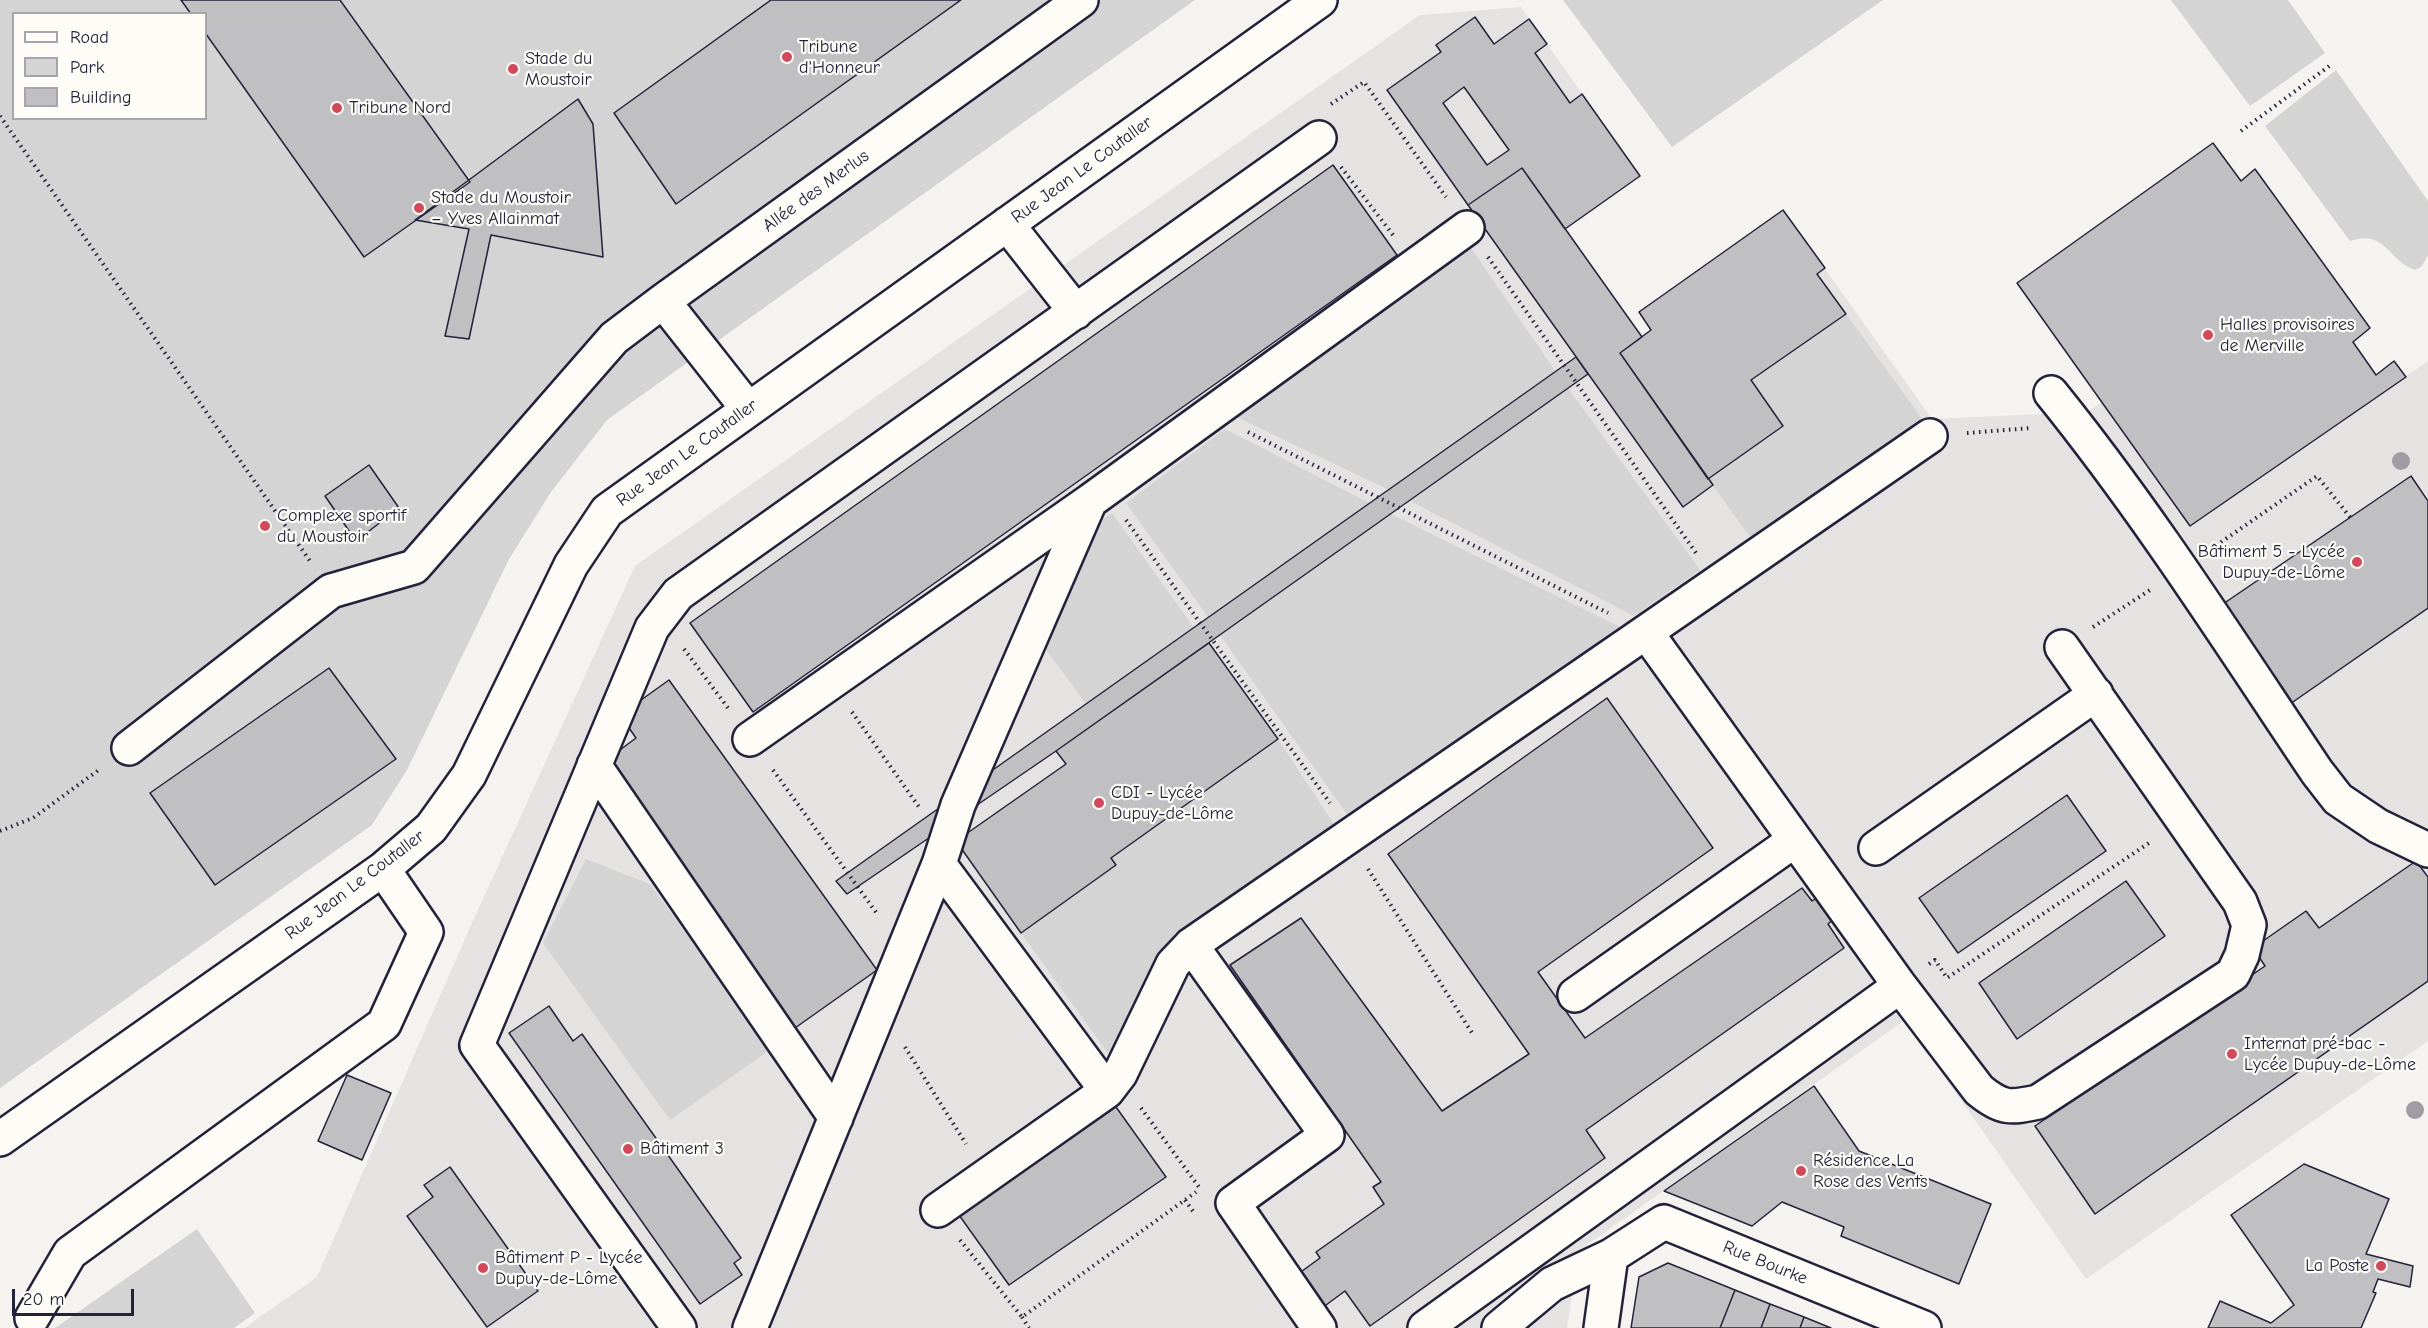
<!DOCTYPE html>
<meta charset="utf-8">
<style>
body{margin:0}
#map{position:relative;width:2428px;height:1328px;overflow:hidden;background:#f4f3ef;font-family:"Comic Neue",sans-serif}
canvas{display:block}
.legend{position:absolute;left:12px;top:12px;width:195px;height:108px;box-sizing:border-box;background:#fdfcf7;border:2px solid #a5a5ac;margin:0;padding:8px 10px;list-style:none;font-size:18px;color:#22223b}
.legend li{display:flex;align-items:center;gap:12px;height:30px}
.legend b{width:30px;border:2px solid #a5a5ac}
.scale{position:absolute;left:12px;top:1289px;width:122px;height:27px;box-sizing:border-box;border:3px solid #22223b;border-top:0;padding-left:8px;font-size:18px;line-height:21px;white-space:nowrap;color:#22223b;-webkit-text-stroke:4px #fdfcf7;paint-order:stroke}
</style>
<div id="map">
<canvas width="2428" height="1328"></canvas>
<ul class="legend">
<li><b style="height:8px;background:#fdfcf7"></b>Road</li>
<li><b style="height:16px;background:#d5d4d5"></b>Park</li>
<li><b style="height:16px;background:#c0bfc2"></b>Building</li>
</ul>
<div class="scale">20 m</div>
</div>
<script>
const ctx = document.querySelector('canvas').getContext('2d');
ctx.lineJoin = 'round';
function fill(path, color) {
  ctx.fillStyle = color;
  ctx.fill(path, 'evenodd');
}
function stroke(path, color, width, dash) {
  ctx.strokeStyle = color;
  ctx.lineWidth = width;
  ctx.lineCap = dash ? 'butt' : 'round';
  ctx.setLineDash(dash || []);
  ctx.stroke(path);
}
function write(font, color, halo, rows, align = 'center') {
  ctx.font = font + ' "Comic Neue",sans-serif';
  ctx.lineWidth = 4.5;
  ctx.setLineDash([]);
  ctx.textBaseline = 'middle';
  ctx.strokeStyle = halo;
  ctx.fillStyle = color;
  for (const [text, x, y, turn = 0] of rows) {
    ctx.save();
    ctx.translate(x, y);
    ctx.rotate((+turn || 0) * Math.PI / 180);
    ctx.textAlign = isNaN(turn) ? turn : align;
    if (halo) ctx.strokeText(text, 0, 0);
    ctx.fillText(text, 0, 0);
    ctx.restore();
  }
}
const built = new Path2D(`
 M1521,7L1640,176L1565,229L1642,337L1651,330L1639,312L1783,210L1932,419L2087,412L2102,402L2190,526L2428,361V1041L2086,1279L1905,1020L1553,1269L1572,1296L1567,1328H244L317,1277L472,923L635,566L1420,15Z`);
const green = new Path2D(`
 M0,0H1195L607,420L551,492L509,559L407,770L372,825L0,1088ZM14,14H206V118H14Z
 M1563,0H1883L1672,147Z
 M2171,0H2288L2325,53L2250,106Z
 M2336,70L2428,201V255L2422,266L2415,270C2388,261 2386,229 2350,241L2265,126Z
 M1465,239L1555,371L1389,490L1226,412Z
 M1846,314L1925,423L1757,546L1708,479L1783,426L1751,380Z
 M1568,388L1700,570L1634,616L1410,501Z
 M1225,429L1370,503L1208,617L1126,503Z
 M1112,513L1194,628L1086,704L1037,637L1085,531Z
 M1391,514L1620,627L1349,817L1220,635Z
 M1278,739L1335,826L1160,950L1116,1055L1110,1056L1021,933L1116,865L1111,858Z
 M586,859L650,884L770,1050L670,1120L543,943Z
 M197,1229L255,1313L234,1328H55Z`);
const building = new Path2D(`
 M181,0H340L470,182L364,257L206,34V14H191Z
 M771,0H961L676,204L614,113Z
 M1475,17L1494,44L1529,19L1547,44L1535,53L1570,103L1582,94L1640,176L1565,229L1522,168L1468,205L1387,90L1441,52L1436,45ZM1464,87L1509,150L1487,165L1443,103Z
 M578,99L593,124L603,257L491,235L469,339L445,336L469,229L415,220Z
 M2213,143L2241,181L2255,169L2370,328L2353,342L2376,375L2394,361L2406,377L2190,526L2017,283Z
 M1333,165L1397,255L753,712L690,623Z
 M1522,168L1642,337L1620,353L1713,485L1683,507L1468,205Z
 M1783,210L1825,268L1817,274L1846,314L1751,380L1783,426L1708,479L1620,353L1651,330L1639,312Z
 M1576,357L1588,374L1056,751L847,894L836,881Z
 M369,465L399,508L356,541L325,496Z
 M2411,476L2428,501V608L2290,704L2220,606Z
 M1209,643L1278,739L1111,858L1116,865L1021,933L956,841L1066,764L1056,751Z
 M329,668L396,759L215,885L150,793Z
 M669,680L877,970L795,1028L605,761L636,738L620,715Z
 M1607,698L1713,848L1538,972L1585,1038L1802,888L1812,901L1819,896L1835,918L1828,924L1844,948L1586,1130L1605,1158L1370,1326L1345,1291L1322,1308L1298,1274L1320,1258L1316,1252L1384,1204L1373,1187L1381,1182L1230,965L1301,918L1442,1111L1529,1054L1388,854Z
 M2067,795L2106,851L1958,953L1919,898Z
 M2416,861L2428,877V981L2095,1214L2035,1126L2265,966L2253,948L2306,911L2319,928Z
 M2126,881L2165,936L2017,1039L1979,983Z
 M549,1006L573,1041L582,1034L741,1258L734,1263L742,1275L700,1304L509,1033Z
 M347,1075L391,1093L362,1160L318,1141Z
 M1814,1086L1859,1151L1991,1204L1959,1284L1841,1236L1844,1227L1782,1202L1752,1226L1664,1191Z
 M1116,1107L1166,1177L1009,1285L959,1215Z
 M2304,1164L2389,1199L2366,1254L2413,1266L2410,1287L2378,1279L2373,1292L2376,1293L2361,1328H2208L2220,1301L2271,1323L2294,1305L2231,1215Z
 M450,1167L538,1291L487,1327L407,1216L433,1197L424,1185Z
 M1668,1263L1735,1290L1720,1328H1631L1639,1277Z
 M1735,1290L1770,1304L1761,1328H1720Z
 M1770,1304L1804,1317L1800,1328H1761Z
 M1804,1317L1831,1328H1800Z`);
const path = new Path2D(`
 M1331,104L1364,82L1446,197
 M0,116L310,561
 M2241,131L2332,64
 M1341,167L1393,235
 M1488,257L1696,553
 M1248,432L1608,613
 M1967,433L2031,428
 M1126,520L1330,803
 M2211,549L2317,476L2350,517
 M2093,627L2150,590
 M684,649L728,708
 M852,712L919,807
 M773,770L878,915
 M0,831L33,818L100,769
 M1368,869L1474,1036
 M1929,964L1935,960L1947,978L2152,841
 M905,1047L966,1144
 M1141,1108L1199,1187
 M1185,1200L1195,1214
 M960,1240L1022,1317L1196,1192
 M1022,1317L1029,1328`);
const minor = new Path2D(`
 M1007,224L1076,312
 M2051,393C2148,513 2231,644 2317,772L2338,799L2378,826L2428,850
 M748,409L663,301L1081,0
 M1646,632L1930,436
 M750,739L1090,501
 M129,748L331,591L414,567L614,338L663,301
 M594,765L836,1118
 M1876,848L2096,694
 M1191,945L1327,1135L1233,1203L1319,1328
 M1900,986L1979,1090C2002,1109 2010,1108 2038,1102L2233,974L2242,955L2249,925L2240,902L2062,647
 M1575,995L1795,840
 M1107,1091L939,864L958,805L1090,501L1467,228
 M0,1139L383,869L431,828L469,775L571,565L607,511L1320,0
 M938,1210L1107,1091L1120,1074L1173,964L1191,945L1646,632L1900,986L1425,1328
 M32,1318L70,1253L384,1024L426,932L383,869
 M679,1328L477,1045L652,628L678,594L1319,138
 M750,1328L939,864
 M1499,1328L1552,1284L1611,1256L1664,1222L1924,1328
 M1601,1328L1611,1256`);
const trees = [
 [2401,461],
 [2415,1110]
];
const markers = [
 [787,57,6,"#d1495b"],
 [513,69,6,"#d1495b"],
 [337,108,6,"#d1495b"],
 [419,208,6,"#d1495b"],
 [2208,335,6,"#d1495b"],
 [265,526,6,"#d1495b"],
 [2357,562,6,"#d1495b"],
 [1099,803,6,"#d1495b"],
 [2232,1054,6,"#d1495b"],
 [628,1149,6,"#d1495b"],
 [1801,1171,6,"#d1495b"],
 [2381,1266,6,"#d1495b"],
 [483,1268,6,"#d1495b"]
];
const poiNames = [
 ["Tribune",799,47],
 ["d'Honneur",799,68],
 ["Stade du",525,59],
 ["Moustoir",525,80],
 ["Tribune Nord",349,108],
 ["Stade du Moustoir",431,198],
 ["– Yves Allainmat",431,219],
 ["Halles provisoires",2220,325],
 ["de Merville",2220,346],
 ["Complexe sportif",277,516],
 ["du Moustoir",277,537],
 ["Bâtiment 5 - Lycée",2345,552,"right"],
 ["Dupuy-de-Lôme",2345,573,"right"],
 ["CDI - Lycée",1111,793],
 ["Dupuy-de-Lôme",1111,814],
 ["Internat pré-bac -",2244,1044],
 ["Lycée Dupuy-de-Lôme",2244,1065],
 ["Bâtiment 3",640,1149],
 ["Résidence La",1813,1161],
 ["Rose des Vents",1813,1182],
 ["Bâtiment P - Lycée",495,1258],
 ["Dupuy-de-Lôme",495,1279],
 ["La Poste",2369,1266,"right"]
];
const streetNames = [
 ["Rue Jean Le Coutaller",1082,170,-36],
 ["Allée des Merlus",816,191,-36],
 ["Rue Jean Le Coutaller",687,453,-36],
 ["Rue Jean Le Coutaller",355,885,-37],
 ["Rue Bourke",1765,1263,22]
];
fill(built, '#e4e3e2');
fill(green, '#d5d4d5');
fill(building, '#c0bfc2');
stroke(building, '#22223b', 1.5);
stroke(minor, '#22223b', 38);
stroke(path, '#22223b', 4, [1.5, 4.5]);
stroke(minor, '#fdfcf7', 33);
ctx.fillStyle = '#9e9da5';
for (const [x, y] of trees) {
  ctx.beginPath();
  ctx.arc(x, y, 9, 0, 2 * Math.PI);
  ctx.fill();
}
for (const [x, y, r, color] of markers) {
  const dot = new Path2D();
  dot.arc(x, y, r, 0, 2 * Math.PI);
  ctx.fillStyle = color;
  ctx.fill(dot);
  stroke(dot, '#fdfcf7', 2);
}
write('18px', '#22223b', '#fdfcf7', poiNames, 'left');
write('18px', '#22223b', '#fdfcf7', streetNames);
</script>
